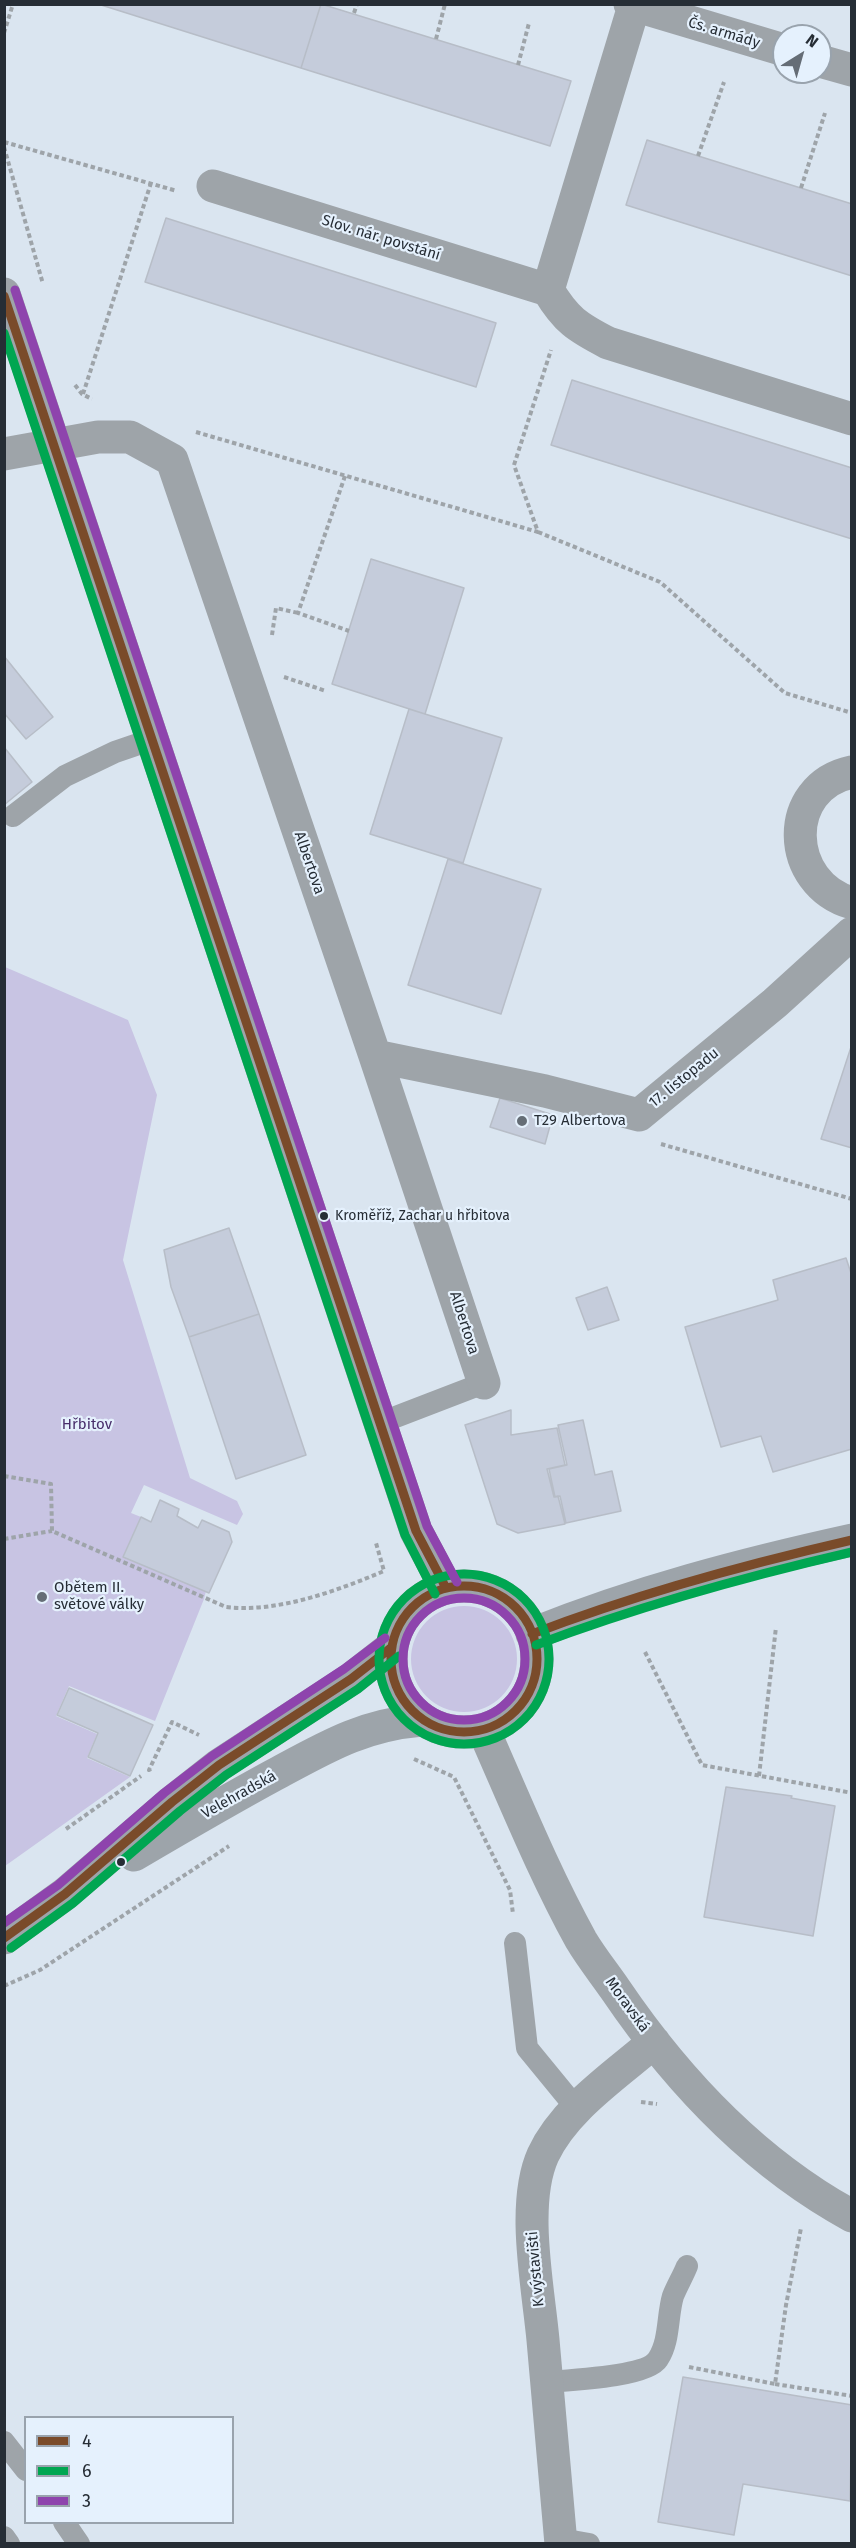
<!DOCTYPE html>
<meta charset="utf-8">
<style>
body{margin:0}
#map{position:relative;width:856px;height:2548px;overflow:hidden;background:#dae5f0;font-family:"Fira Sans",sans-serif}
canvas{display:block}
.frame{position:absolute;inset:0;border:6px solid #262d35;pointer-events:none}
.legend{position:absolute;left:24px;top:2416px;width:210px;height:108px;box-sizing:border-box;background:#e5f1fd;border:2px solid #99a3ad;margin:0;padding:8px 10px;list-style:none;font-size:18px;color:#262d35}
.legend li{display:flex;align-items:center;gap:12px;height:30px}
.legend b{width:30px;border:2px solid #99a3ad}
.north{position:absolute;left:772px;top:24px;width:60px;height:60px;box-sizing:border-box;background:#e5f1fd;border:2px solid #99a3ad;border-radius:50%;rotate:37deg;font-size:16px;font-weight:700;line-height:24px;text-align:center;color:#262d35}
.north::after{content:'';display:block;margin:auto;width:21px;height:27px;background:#656d76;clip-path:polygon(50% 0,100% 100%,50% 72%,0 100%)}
</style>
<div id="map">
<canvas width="856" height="2548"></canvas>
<div class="frame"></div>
<ul class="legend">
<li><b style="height:8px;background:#7a4b2a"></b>4</li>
<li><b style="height:8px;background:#00a651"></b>6</li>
<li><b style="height:8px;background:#8e44ad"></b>3</li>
</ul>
<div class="north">N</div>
</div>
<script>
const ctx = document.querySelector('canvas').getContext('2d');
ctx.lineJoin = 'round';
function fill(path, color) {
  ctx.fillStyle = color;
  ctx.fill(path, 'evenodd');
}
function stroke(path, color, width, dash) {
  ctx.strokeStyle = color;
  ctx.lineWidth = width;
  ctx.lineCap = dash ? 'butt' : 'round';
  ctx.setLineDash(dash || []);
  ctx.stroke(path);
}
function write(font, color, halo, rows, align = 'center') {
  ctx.font = font + ' "Fira Sans",sans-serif';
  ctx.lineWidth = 4.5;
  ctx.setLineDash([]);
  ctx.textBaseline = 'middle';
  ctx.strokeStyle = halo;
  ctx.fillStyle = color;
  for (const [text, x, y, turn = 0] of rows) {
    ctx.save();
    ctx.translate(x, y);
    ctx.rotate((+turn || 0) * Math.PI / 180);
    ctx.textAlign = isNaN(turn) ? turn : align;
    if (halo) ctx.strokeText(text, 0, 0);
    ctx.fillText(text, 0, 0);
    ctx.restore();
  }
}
const green = new Path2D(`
 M5,967L128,1020L157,1095L123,1260L190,1478L237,1501L243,1514L237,1525L144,1485L131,1513L141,1517L123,1557L206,1591L204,1599L155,1721L69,1686L56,1716L97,1734L87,1758L130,1777L5,1866Z
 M411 1659a53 53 0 1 1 106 0a53 53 0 1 1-106 0Z`);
const building = new Path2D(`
 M98,4H321L301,68Z
 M321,4L571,81L550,146L301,68Z
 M647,140L852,204V276L626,205Z
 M166,218L496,323L476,387L145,282Z
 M572,380L852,468V539L551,445Z
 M371,559L464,588L425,714L332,684Z
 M4,656L53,717L26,739L4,713Z
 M409,709L502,738L463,863L370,834Z
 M4,747L32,782L4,805Z
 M448,859L541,889L501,1014L408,985Z
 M852,1044V1148L821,1139Z
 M500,1098L553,1115L545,1144L490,1127Z
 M229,1228L259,1314L189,1337L171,1287L164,1250Z
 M846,1258L852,1276V1449L773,1472L761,1436L721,1447L685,1327L778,1300L773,1280Z
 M607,1287L619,1320L588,1330L576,1298Z
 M259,1314L306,1455L236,1479L189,1337Z
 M511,1410V1435L557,1428L565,1465L547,1469L554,1497L558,1496L565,1524L518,1533L497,1524L465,1425Z
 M583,1420L595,1475L612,1471L621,1511L566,1523L560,1496L555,1497L549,1469L567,1465L558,1425Z
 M160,1500L179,1509L177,1516L198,1528L202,1520L229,1532L232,1542L209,1593L123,1557L141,1517L151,1522Z
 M69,1688L153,1725L130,1776L88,1757L98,1733L57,1715Z
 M726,1787L792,1796L791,1798L835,1806L813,1936L704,1917Z
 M683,2377L852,2405L850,2501L743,2484L734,2535L658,2522Z`);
const path = new Path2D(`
 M354,13L357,4
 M4,33L13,4
 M436,39L445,4
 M518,65L529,23
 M4,142L177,191
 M4,147L43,284
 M698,156L724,82
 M801,188L825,113
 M75,385L82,394L92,399
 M83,394L151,183
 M196,432L538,532L514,465L551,350
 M345,476L298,613L349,631
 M538,532L660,582L785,693L852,713
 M272,635L276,608L298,613
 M284,677L326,691
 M661,1144L852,1199
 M4,1476L51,1484L52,1531L226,1607C277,1613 337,1591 384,1571L376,1543
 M4,1539L52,1531
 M645,1652L702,1765L852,1793
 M414,1759L454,1777L510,1890L513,1914
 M151,1769L149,1770L172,1722L199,1735
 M759,1776L776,1627
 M66,1829L141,1776
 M4,1986L40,1970L229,1846
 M641,2102L657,2104
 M689,2367L775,2384L786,2305L801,2228
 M775,2384L852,2396`);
const lane = new Path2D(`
 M13,816L65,776L115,752L153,739
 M380,1423L484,1383
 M515,1943L527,2048L577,2109
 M546,2382C569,2380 647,2377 658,2359C670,2341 667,2316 673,2296C677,2286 683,2276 687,2266
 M4,2442L26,2470
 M64,2522L79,2544
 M4,2537L9,2544
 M561,2539L589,2544`);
const street = new Path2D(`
 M630,4L784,50
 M820,61L852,70
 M213,186L548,290C566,320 577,327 608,343L852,419
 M548,290L634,6
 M4,294L416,1531L446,1588
 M4,454L98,437H130L172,460L375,1056L484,1383
 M852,772C781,787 785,884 852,903
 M375,1056L545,1091L639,1115L775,1003L852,933
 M484,1731C515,1801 544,1873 581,1940C591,1957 604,1973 615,1989C676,2079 755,2163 852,2216
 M561,2544C555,2476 549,2408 543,2340C538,2286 521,2204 543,2155C565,2108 616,2075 654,2042`);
const secondary = new Path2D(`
 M391 1659a73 73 0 1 1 146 0a73 73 0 1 1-146 0Z
 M532,1634C636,1592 743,1564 852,1540
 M134,1855C180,1828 226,1801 274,1775C326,1747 362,1725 422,1720
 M4,1938L65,1894L172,1802L219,1765L351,1679L392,1647`);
const bus1 = new Path2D(`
 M4,296L416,1531L446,1588
 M391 1659a73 73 0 1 1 146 0a73 73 0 1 1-146 0Z
 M532,1634C636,1594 743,1565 852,1540
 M4,1938L65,1894L172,1802L219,1765L351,1679L392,1647`);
const bus2 = new Path2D(`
 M4,333L405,1535L435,1594
 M379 1659a85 85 0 1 1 170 0a85 85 0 1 1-170 0Z
 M536,1645C639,1606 744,1577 852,1552
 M11,1948L73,1903L180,1811L226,1775L358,1689L399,1656`);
const bus3 = new Path2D(`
 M15,290L427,1526L457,1582
 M403 1659a61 61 0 1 1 122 0a61 61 0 1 1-122 0Z
 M4,1923L58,1885L164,1793L212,1756L344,1669L385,1638`);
const markers = [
 [522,1121,6,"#656d76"],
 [324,1216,5,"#262d35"],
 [42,1597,6,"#656d76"],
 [121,1862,5,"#262d35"]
];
const busNames = [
 ["Kroměříž, Zachar u hřbitova",335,1216]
];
const streetNames = [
 ["Čs. armády",724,33,17],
 ["Slov. nár. povstání",381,238,17],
 ["Albertova",309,863,71],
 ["17. listopadu",684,1078,-39],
 ["Albertova",464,1323,72],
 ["Velehradská",239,1795,-29],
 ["Moravská",627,2005,54],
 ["K výstavišti",536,2269,-95]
];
const poiNames = [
 ["T29 Albertova",534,1121],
 ["Obětem II.",54,1588],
 ["světové války",54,1605]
];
const parkNames = [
 ["Hřbitov",87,1425]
];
fill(green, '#c8c4e3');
fill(building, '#c5ccdb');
stroke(building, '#b7bdc7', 1.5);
stroke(path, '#9ea4a9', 4, [4.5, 3]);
stroke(lane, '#9ea4a9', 22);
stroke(street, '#9ea4a9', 33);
stroke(secondary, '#9da4aa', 33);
stroke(bus1, '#7a4b2a', 9);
stroke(bus2, '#00a651', 9);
stroke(bus3, '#8e44ad', 9);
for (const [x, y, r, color] of markers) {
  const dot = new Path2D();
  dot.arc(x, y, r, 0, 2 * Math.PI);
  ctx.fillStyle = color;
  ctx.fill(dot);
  stroke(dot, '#e5f1fd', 2);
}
write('14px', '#262d35', '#e5f1fd', busNames, 'left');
write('15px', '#262d35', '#e5f1fd', streetNames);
write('15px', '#262d35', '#e5f1fd', poiNames, 'left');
write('15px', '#482e6b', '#e5f1fd', parkNames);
</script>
